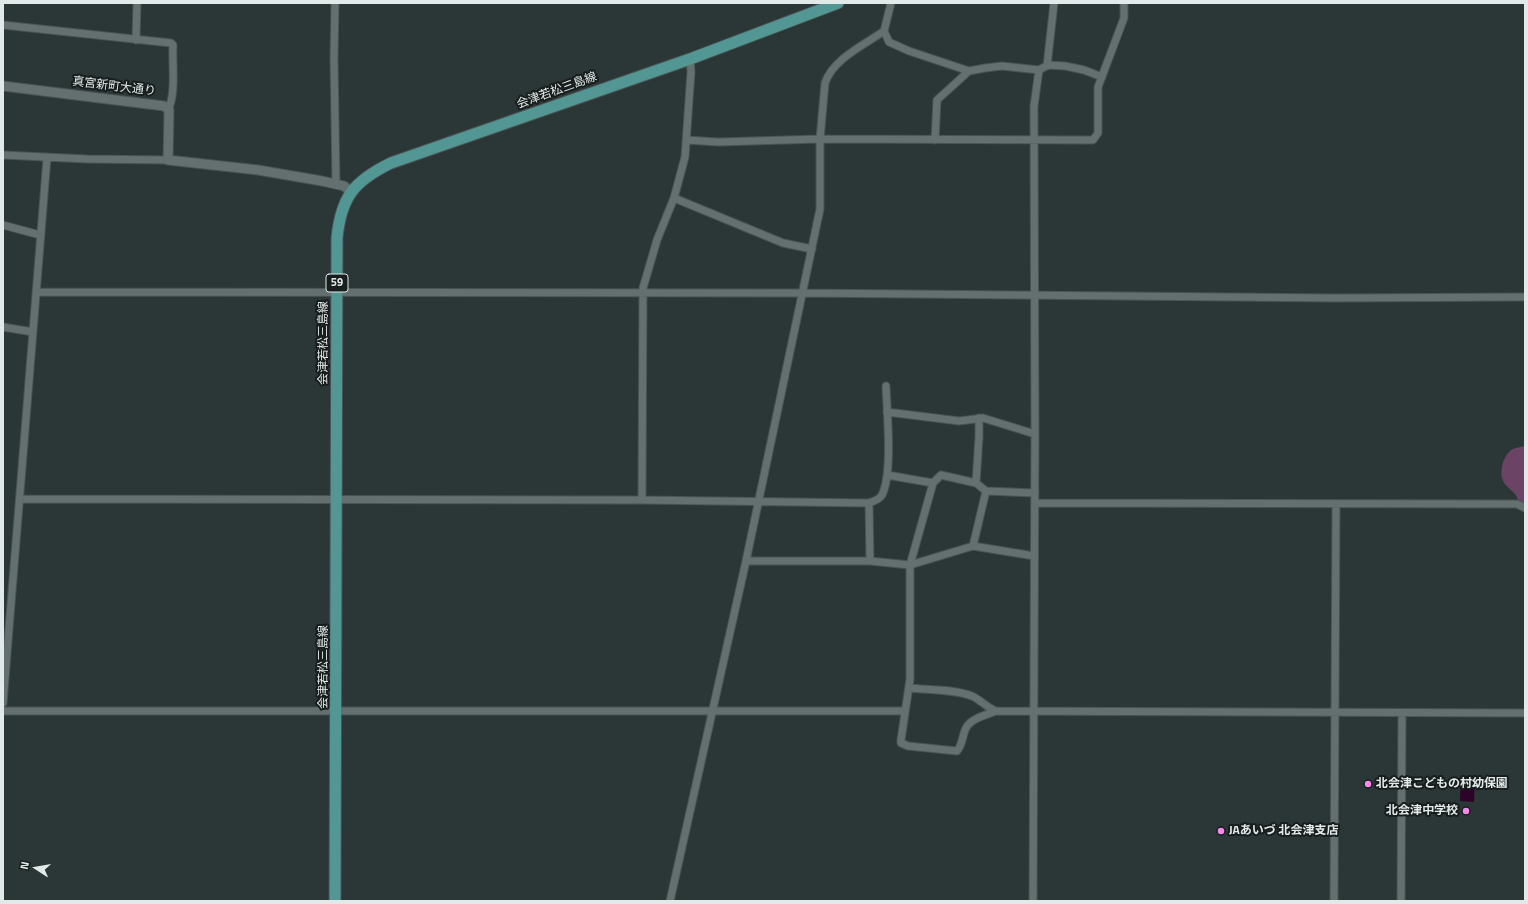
<!DOCTYPE html>
<meta charset="utf-8">
<style>
body{margin:0}
#map{position:relative;width:1528px;height:904px;overflow:hidden;background:#2b3736;font-family:"Titillium Web",sans-serif}
canvas{display:block}
.frame{position:absolute;inset:0;border:4px solid #e2eae9;pointer-events:none}
.north{position:absolute;left:16px;top:848px;width:40px;height:40px;-webkit-text-stroke:3px #181d1d;paint-order:stroke;rotate:282deg;font-size:11px;font-weight:700;line-height:16px;text-align:center;color:#e2eae9}
.north::after{content:'';display:block;margin:auto;width:14px;height:18px;background:#e2eae9;clip-path:polygon(50% 0,100% 100%,50% 72%,0 100%)}
</style>
<div id="map">
<canvas width="1528" height="904"></canvas>
<div class="frame"></div>
<div class="north">N</div>
</div>
<script>
const ctx = document.querySelector('canvas').getContext('2d');
ctx.lineJoin = 'round';
function fill(path, color) {
  ctx.fillStyle = color;
  ctx.fill(path, 'evenodd');
}
function stroke(path, color, width, dash) {
  ctx.strokeStyle = color;
  ctx.lineWidth = width;
  ctx.lineCap = dash ? 'butt' : 'round';
  ctx.setLineDash(dash || []);
  ctx.stroke(path);
}
function write(font, color, halo, rows, align = 'center') {
  ctx.font = font + ' "Titillium Web","Noto Sans JP",sans-serif';
  ctx.lineWidth = 4;
  ctx.setLineDash([]);
  ctx.textBaseline = 'middle';
  ctx.strokeStyle = halo;
  ctx.fillStyle = color;
  for (const [text, x, y, turn = 0] of rows) {
    ctx.save();
    ctx.translate(x, y);
    ctx.rotate((+turn || 0) * Math.PI / 180);
    ctx.textAlign = isNaN(turn) ? turn : align;
    if (halo) ctx.strokeText(text, 0, 0);
    ctx.fillText(text, 0, 0);
    ctx.restore();
  }
}
const green = new Path2D(`
 M1525,446V504L1518,500C1516,491 1506,488 1503,481C1499,472 1503,457 1510,451C1513,448 1521,447 1525,446Z`);
const water = new Path2D(`
 M1461,776H1475L1474,802L1460,801Z`);
const minor = new Path2D(`
 M335,3L334,58L336,184
 M891,3L884,31L889,42L909,51L969,71
 M3,25L171,43L173,45C172,65 176,90 169,108
 M136,40L137,3
 M1047,66L1054,3
 M687,140L718,142L820,139L1093,140L1098,133V87L1124,18V3
 M935,140L937,100L969,71L985,68L1002,66L1039,70L1048,65L1065,66L1084,70L1102,77
 M3,155L87,159L168,160
 M674,198L783,243L812,249
 M3,225L40,235
 M37,292L803,293L1336,298L1525,297
 M3,327L33,332
 M887,412L959,421L983,418L1035,434
 M887,475L933,483
 M976,483L979,437V418
 M986,491L1035,493
 M20,499L642,500L869,503C874,501 879,500 882,495C893,473 887,412 886,386
 M642,500L643,288L657,240L674,198L685,157L691,72L690,59
 M869,503L870,561
 M1035,503L1517,504L1525,508
 M973,546L986,491L976,483L941,475L933,483L910,565V679L901,740V743L908,746L957,751C963,744 962,736 966,728C971,718 987,715 996,711
 M746,561H870L910,565L973,546L1034,556
 M909,688C929,690 953,689 972,696C981,700 987,708 996,711L1525,713
 M3,703L47,158
 M3,711H904
 M670,901L746,561L820,209V139L825,83C833,59 864,45 884,31
 M1033,901L1035,434L1034,122V106L1039,70
 M1334,901L1336,504
 M1401,901L1402,713`);
const tertiary = new Path2D(`
 M3,86L164,106L169,110L168,160L258,170L322,181L344,186L351,192`);
const primary = new Path2D(`
 M335,901L337,238C341,197 354,181 391,163L690,59L838,3`);
const markers = [
 [1368,784,4,"#f888ea"],
 [1466,811,4,"#f888ea"],
 [1221,831,4,"#f888ea"]
];
const shields = [
 [337,283,22]
];
const shieldNames = [
 ["59",337,283]
];
const streetNames = [
 ["真宮新町大通り",114,87,7],
 ["会津若松三島線",557,91,-20],
 ["会津若松三島線",324,343,-90],
 ["会津若松三島線",324,667,-90]
];
const poiNames = [
 ["北会津こどもの村幼保園",1376,784],
 ["北会津中学校",1458,811,"right"],
 ["JAあいづ 北会津支店",1229,831]
];
fill(green, '#6b4465');
fill(water, '#2d0329');
stroke(minor, '#495353', 9);
stroke(tertiary, '#495353', 11);
stroke(primary, '#495353', 13);
stroke(minor, '#63706f', 7);
stroke(tertiary, '#63706f', 9);
stroke(primary, '#529794', 11);
for (const [x, y, r, color] of markers) {
  const dot = new Path2D();
  dot.arc(x, y, r, 0, 2 * Math.PI);
  ctx.fillStyle = color;
  ctx.fill(dot);
  stroke(dot, '#181d1d', 1.5);
}
for (const [x, y, w] of shields) {
  const box = new Path2D();
  box.roundRect(x - w / 2, y - 9, w, 18, 3);
  ctx.fillStyle = '#181d1d';
  ctx.fill(box);
  stroke(box, '#e2eae9', 1);
}
write('bold 11px', '#e2eae9', null, shieldNames);
write('12px', '#e2eae9', '#181d1d', streetNames);
write('bold 12px', '#e2eae9', '#181d1d', poiNames, 'left');
</script>
